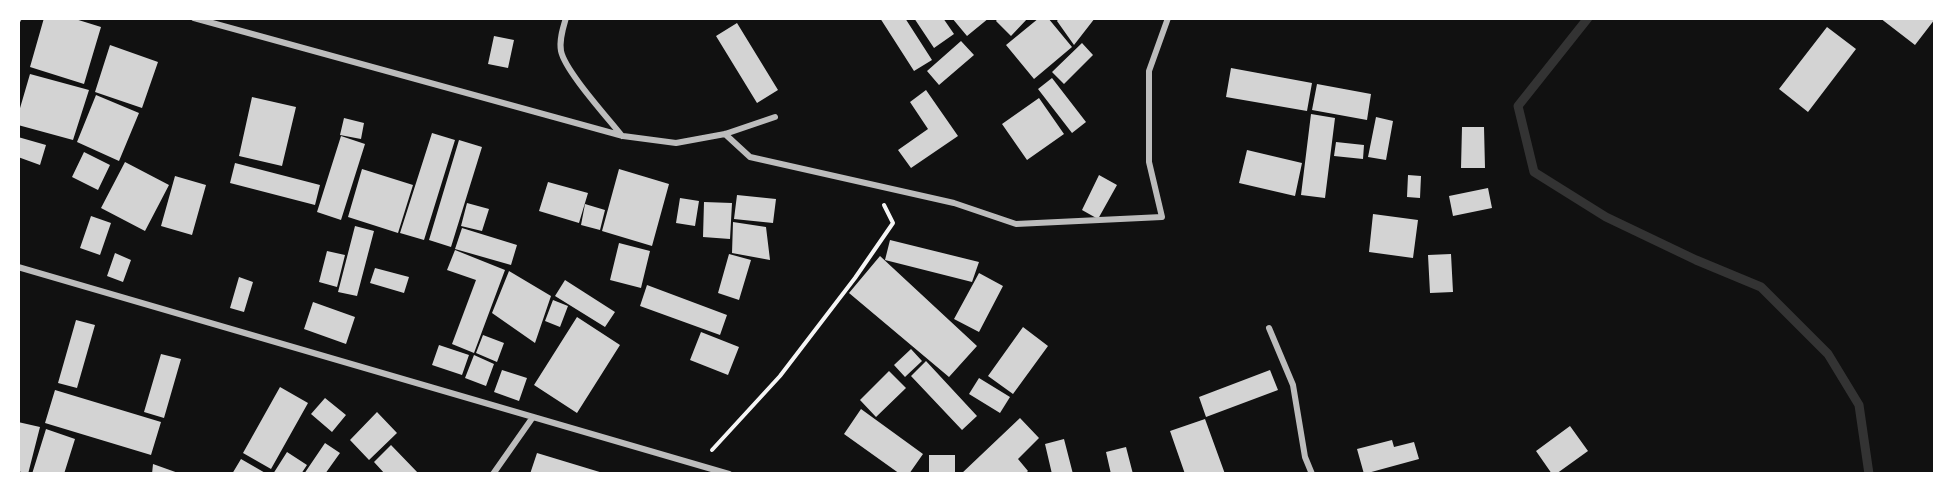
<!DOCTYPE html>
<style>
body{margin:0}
#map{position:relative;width:1953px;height:492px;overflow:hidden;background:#111;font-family:Manrope,sans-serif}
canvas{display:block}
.frame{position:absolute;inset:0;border:20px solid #fff;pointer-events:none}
</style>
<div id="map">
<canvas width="1953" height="492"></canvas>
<div class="frame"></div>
</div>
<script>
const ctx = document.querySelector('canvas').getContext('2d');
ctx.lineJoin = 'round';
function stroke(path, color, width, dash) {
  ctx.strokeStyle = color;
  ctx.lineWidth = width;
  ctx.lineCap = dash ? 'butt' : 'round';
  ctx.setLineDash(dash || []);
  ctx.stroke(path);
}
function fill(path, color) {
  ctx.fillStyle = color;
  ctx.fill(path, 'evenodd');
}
const stream = new Path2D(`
 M1588,18L1518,106L1534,172L1606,217L1696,260L1761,287L1828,354L1859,405L1869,474`);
const building = new Path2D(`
 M44,18H72L101,27L84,84L30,67Z
 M880,18H905L932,60L914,71Z
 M914,18H943L954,34L934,48Z
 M952,18H989L967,36Z
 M998,18H1028L1011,36L996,21Z
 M1039,18H1048L1072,47L1034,79L1006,45Z
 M1059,18H1095L1074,45L1057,21Z
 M1880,18H1935V19L1915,45Z
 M737,23L778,90L757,103L716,36Z
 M1827,27L1856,49L1808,112L1779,89Z
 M494,36L514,40L508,68L488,64Z
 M961,41L974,55L939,85L927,71Z
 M1082,43L1093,55L1064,84L1052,72Z
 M110,45L158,62L142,108L95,92Z
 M1231,68L1312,83L1307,111L1226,97Z
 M30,74L89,90L73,140L18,125V115Z
 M1052,78L1086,122L1072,133L1038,89Z
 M1317,84L1371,94L1367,120L1312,110Z
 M926,90L958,136L911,168L898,150L928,129L910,102Z
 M96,95L139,113L119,161L77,142Z
 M252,97L296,107L282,166L239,156Z
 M1039,98L1064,134L1027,160L1002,124Z
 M1311,114L1335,118L1325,198L1301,195Z
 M1376,117L1393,121L1386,160L1368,157Z
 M344,118L364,123L361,139L340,135Z
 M1462,127H1484L1485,168H1461Z
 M432,133L455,140L424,240L400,233Z
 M341,136L365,144L341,220L317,212Z
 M18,137L46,145L40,165L18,157Z
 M459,140L482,147L451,247L429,240Z
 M1336,142L1364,145L1363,159L1334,156Z
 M1247,150L1302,163L1295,196L1239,183Z
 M84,152L110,165L98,190L72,177Z
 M125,162L169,185L145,231L101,208Z
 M235,163L320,185L315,205L230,183Z
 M362,169L413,185L398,233L348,217Z
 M619,169L669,184L652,246L602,231Z
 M1099,175L1117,185L1098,219L1082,210Z
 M1408,175L1421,176L1420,198L1407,197Z
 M175,176L206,185L192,235L161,226Z
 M548,182L588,193L579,223L539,211Z
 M1488,188L1492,208L1453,216L1449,196Z
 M737,195L776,199L773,223L734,219Z
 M680,198L699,201L695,226L676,223Z
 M704,202L732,203L730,239L703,237Z
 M467,203L489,209L482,231L461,226Z
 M585,204L605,210L600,230L581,225Z
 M1373,214L1418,220L1413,258L1369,252Z
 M91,216L111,223L100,255L80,248Z
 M733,222L766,227L770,260L732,253Z
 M355,226L374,231L357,296L338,292Z
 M462,228L517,245L511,265L455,249Z
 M890,240L979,262L972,282L885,260Z
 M619,243L650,251L641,288L610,280Z
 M455,250L505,270L474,353L452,344L476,280L447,270Z
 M327,251L345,255L337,287L319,282Z
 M115,253L131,260L123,282L107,276Z
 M729,254L751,260L739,300L718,293Z
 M1451,254L1453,292L1430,293L1428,255Z
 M880,256L977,346L949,377L849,293Z
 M375,268L409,277L404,293L370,283Z
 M509,271L551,296L535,343L492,313Z
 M979,273L1003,286L979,332L954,319Z
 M239,277L253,282L244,312L230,308Z
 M565,280L615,312L605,327L555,296Z
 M647,285L727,315L720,335L640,306Z
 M553,300L568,306L560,327L545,321Z
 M313,302L355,317L346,344L304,329Z
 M577,317L620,345L577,413L534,385Z
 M76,320L95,325L77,388L58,383Z
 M1023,327L1048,346L1013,394L988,376Z
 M701,332L739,347L728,375L690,360Z
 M483,335L504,343L497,362L476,353Z
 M439,345L469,355L462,375L432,365Z
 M911,349L922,361L905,377L894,365Z
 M161,354L181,359L164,418L144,412Z
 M474,355L494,364L486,386L465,378Z
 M926,361L977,416L962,430L911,376Z
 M502,370L527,378L519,401L494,392Z
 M1270,370L1278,390L1206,417L1199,397Z
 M889,371L906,388L876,417L860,400Z
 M979,378L1010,397L1000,413L969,394Z
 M280,387L308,403L271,469L243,453Z
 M55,390L161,422L151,455L45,423Z
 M325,398L346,415L332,432L311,414Z
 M861,409L923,454L909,474H900L844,434Z
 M377,412L397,433L369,460L350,440Z
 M1020,418L1039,438L1018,459L1028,471L1025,474H961Z
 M1205,419L1225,474H1185L1170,431Z
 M18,422L40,427L28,474L18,471Z
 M1570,426L1588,451L1556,474H1552L1536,451Z
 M46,429L75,439L64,474H32Z
 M1064,439L1073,474H1052L1045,444Z
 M1392,440L1394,447L1414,442L1419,459L1364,474L1357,449Z
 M325,443L340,453L325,474H304Z
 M391,445L419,474H385L374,462Z
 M1126,447L1133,474H1111L1106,452Z
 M287,452L307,465L301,474H273Z
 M537,453L603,473V474H530Z
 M929,455H955V474H929Z
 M241,459L267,474H232Z
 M153,464L181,474H152Z`);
const path = new Path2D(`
 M712,450L780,376L855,278L893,223L884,205`);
const minor = new Path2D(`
 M194,18L623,136L676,143L725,134L775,117
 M566,18C563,28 559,40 561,51C565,71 608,118 622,136
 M18,20L19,18
 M725,134L750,157L954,203L1016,224L1162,217L1149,162V71L1168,18
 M18,267L729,474
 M1269,328L1293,385L1305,457L1312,474
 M493,474L533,417`);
stroke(stream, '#333', 9);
fill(building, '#d3d3d3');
stroke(path, '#f5f5f5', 4);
stroke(minor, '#bcbcbc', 6);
</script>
